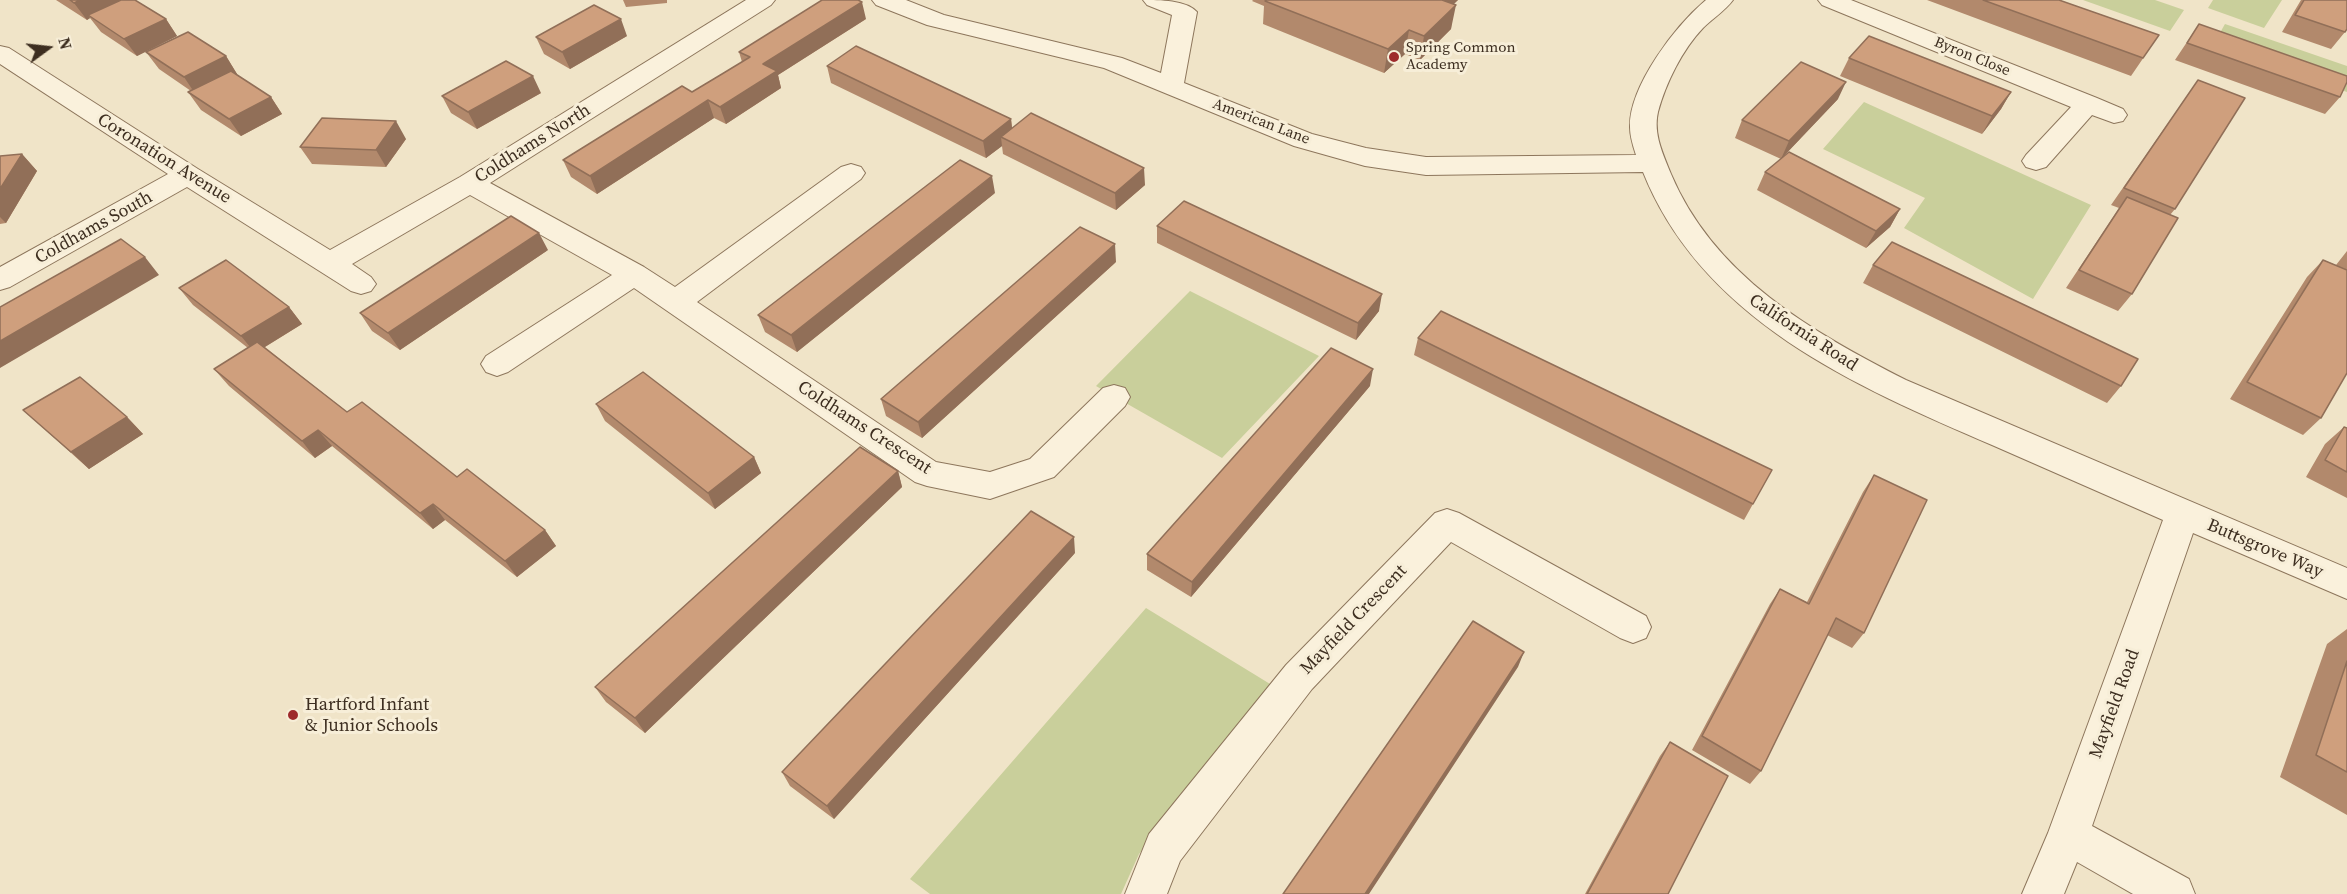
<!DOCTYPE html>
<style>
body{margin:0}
#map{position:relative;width:2347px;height:894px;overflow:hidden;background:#f0e4c8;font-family:"Source Serif 4",serif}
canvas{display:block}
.north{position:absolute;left:18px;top:18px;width:60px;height:60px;-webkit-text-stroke:4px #f7eed8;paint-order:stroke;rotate:75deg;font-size:16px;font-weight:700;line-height:24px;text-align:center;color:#3d2e20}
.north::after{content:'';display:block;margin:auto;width:21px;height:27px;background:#3d2e20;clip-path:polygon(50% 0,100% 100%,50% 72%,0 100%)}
</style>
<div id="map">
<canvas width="2347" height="894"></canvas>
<div class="north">N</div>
</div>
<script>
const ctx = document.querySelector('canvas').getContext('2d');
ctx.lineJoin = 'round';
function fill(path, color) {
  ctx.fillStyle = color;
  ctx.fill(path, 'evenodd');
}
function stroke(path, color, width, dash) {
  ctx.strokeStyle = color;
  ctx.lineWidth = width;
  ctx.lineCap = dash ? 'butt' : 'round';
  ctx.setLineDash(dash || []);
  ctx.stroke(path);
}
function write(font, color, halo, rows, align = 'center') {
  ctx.font = font + ' "Source Serif 4",serif';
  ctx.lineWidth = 6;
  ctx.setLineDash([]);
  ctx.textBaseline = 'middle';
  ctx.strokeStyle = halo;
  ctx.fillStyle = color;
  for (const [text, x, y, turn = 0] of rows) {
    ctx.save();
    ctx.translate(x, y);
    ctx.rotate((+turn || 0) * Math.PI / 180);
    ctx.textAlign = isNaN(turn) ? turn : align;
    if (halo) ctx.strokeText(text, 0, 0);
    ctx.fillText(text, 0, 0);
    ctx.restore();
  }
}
const green = new Path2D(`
 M2083,0H2155L2184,10L2170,31Z
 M2213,0H2282L2264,28L2208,8Z
 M2225,24L2347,66V92L2213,45Z
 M1864,102L2091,205L2033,299L1904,228L1925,198L1823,149Z
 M1190,291L1319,356L1222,458L1096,386Z
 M1146,608L1275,687L1139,854L1121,894H930L910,879Z`);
const minor = new Path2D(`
 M746,0H775L771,5L490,183L644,267L675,287L841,167L851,164L861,167L865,173L861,179L697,302L936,462L990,472L1030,459L1103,388L1114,385L1125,388L1130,397L1125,406L1054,477L990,499L927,486L915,482L634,288L508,372L497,376L486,372L481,364L486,356L612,275L470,195L352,264L371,277L376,284L371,291L361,294L351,291L187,187L10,287L0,290V267L168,174L0,64V46L9,48L198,169L330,250L460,177Z
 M872,0H906L944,15L1122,58L1161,73L1172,15L1147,5L1143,0C1160,0 1186,0 1197,12L1184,83L1312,134L1366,148L1426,157L1636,155C1633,146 1630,136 1630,127C1629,86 1676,25 1706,0H1733C1725,11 1713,18 1703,28C1682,50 1666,83 1658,112C1653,134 1663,154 1671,174C1714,276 1812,332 1906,380L2347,568V599L2193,533L2092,826L2189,879L2195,894H2133L2077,862L2064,894H2022L2048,833L2163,520C2106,495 2049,470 1992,445C1855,386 1702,320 1643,172L1426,175L1365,166L1294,146L1104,68L927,25L876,5Z
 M1818,0H1851L2097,98L2123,109L2127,115L2123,121L2114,123L2092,115L2046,167L2036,170L2026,167L2022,161L2026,155L2071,107L1822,5Z
 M1447,509L1459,513L1646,616L1651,627L1646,638L1633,643L1620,638L1451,542L1312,689L1180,861L1167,894H1125L1149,834L1286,665L1435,513Z`);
const wall = new Path2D(`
 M56,0H135L166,19L177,36L137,56L101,32L90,18L87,20Z
 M623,0H667V3L626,7Z
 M1253,0H1458L1453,4L1451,29L1420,60L1405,54L1384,73L1263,24L1264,6L1252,1Z
 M1927,0H2059L2159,35L2131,76Z
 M2301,0H2347L2345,32L2331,49L2282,32Z
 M866,19L778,75L781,88L726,124L714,118L597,194L571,177L563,160L692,92L742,62L739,52Z
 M2199,24L2340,97L2325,114L2175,60Z
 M627,36L570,69L544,54L536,37Z
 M146,52L226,56L237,74H236L271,97L282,114L241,136L201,110L188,92L191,91L159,69Z
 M1849,58L2011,92L2001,109L1982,134L1840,76Z
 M827,66L1011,119L1012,128L1145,185L1116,210L1003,154L1002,146L986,158L831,83Z
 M2198,80L2175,209L2170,215L2132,294L2118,311L2066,288L2119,208L2111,205Z
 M541,93L477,129L451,113L442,96Z
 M1838,99L1781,159L1735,138L1742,120Z
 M406,139L386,167L312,164L300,147Z
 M22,154L37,171L6,223L0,224V156Z
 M1765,172L1900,209L1890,227L1866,248L1757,190Z
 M995,193L797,352L765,332L758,315Z
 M1157,226L1379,311L1356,340L1157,243Z
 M548,250L400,350L372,331L360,313Z
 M2347,251V373L2321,418L2303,435L2230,399L2307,277L2323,260L2336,265Z
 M1116,262L922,438L886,416L881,399Z
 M1873,265L2121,386L2107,403L1863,283Z
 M179,288L289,307L302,324L265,347L347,412L545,530L556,546L517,577L445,520L433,529L332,446L315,458L229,386L214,369L248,348L193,305Z
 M1418,338L1772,470L1744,520L1414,355Z
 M1370,386L1191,597L1147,570V554Z
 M596,404L754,457L761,473L715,509L605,421Z
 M23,410L127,417L143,434L89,469Z
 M2344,427L2347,428V498L2306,477L2325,444Z
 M898,471L902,487L645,733L606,702L595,687Z
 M1874,475L1864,633L1852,648L1827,635L1761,771L1750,784L1692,750L1770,604L1780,589L1807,602L1863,492Z
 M1075,553L834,819L790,786L782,772Z
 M2347,629V815L2280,777L2327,644Z
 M1670,742L1668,894H1585L1660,756Z`);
const shadedWall = new Path2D(`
 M80,0H126L88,15L90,18L87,20L74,3Z
 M1439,0H1458L1435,23Z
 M862,2L866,19L778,75L781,88L726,124L720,107L763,64Z
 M1456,5L1451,29L1420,60L1424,36Z
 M166,19L177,36L137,56L124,39Z
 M621,19L627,36L570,69L562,52Z
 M1409,30L1405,54L1384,73L1388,49Z
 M226,56L237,74L196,95L184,77Z
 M533,76L541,93L477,129L468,112Z
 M1846,82L1838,99L1781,159L1789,141Z
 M2011,92L2001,109L1982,134L1992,116Z
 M271,97L282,114L241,136L229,119Z
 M708,100L714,118L597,194L590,176Z
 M1011,119L1013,137H1001L1002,146L986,158L983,141Z
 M396,121L406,139L386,167L376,150Z
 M22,154L37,171L6,223L0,217V189Z
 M1144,168L1145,185L1116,210L1115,193Z
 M992,176L995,193L797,352L791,335Z
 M1900,209L1890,227L1866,248L1876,231Z
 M539,233L548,250L400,350L388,333Z
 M1115,244L1116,262L922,438L918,422Z
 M145,257L159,275L0,368V341Z
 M1382,294L1379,311L1356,340L1358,323Z
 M289,307L302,324L255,353L241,336Z
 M1373,369L1370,386L1191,597L1192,582Z
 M127,417L143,434L89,469L71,452Z
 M318,430L332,446L315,458L302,441Z
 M754,457L761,473L715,509L708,493Z
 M898,471L902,487L645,733L635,718Z
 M433,504L445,520L433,529L420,513Z
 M545,530L556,546L517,577L505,561Z
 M1074,537L1075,553L834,819L827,806Z
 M1524,652L1518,667L1369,894H1365Z`);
const building = new Path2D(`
 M70,0H80L74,3Z
 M121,0H135L166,19L124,39L88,15Z
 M822,0H858L862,2L763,64L777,71L750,88L720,107L708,100L590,176L563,160L682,86L692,92L722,74L750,57L739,52Z
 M1266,0H1442L1456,5L1424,36L1409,30L1388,49L1265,1Z
 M1983,0H2059L2159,35L2143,58Z
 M2304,0H2347V29L2345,32L2295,15Z
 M594,5L621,19L562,52L536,37Z
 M2199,24L2347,76V82L2340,97L2187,43Z
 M188,32L226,56L184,77L146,52Z
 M1869,36L2011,92L1992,116L1849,58Z
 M856,46L1011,119L983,141L827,66Z
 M506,61L533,76L468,112L442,96Z
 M1801,62L1846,82L1789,141L1742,120Z
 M231,71L271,97L229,119L188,92Z
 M2198,80L2245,98L2175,209L2124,188Z
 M1031,113L1144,168L1115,193L1001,137Z
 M322,118L396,121L376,150L300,147Z
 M1789,152L1900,209L1876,231L1765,172Z
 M22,154L0,189V156Z
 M960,160L992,176L791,335L758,315Z
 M2127,197L2178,218L2132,294L2079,270Z
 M1184,201L1382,294L1358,323L1157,226Z
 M511,216L539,233L388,333L360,313Z
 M1080,227L1115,244L918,422L881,399Z
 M121,239L145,257L0,341V307Z
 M1892,242L2138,359L2121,386L1873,265Z
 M226,260L289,307L241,336L179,288Z
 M2323,260L2347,270V373L2321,418L2247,382Z
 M1441,311L1772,470L1753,504L1418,338Z
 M257,342L347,412L362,402L457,477L467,469L545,530L505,561L433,504L420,513L318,430L302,441L214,369Z
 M1331,348L1373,369L1192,582L1147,554Z
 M643,372L754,457L708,493L596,404Z
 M80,377L127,417L71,452L23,410Z
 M2344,427L2347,428V472L2325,460Z
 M860,447L898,471L635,718L595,687Z
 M1874,475L1927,500L1864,633L1836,618L1761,771L1702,736L1780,589L1809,604Z
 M1031,511L1074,537L827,806L782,772Z
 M1473,621L1524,652L1365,894H1283Z
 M2347,661V772L2316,755Z
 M1670,742L1728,776L1668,894H1587Z`);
const markers = [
 [1394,57,6,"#9e2a2b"],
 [293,715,6,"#9e2a2b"]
];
const farPoinames = [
 ["Spring Common",1406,48],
 ["Academy",1406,65]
];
const farStreetnames = [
 ["Byron Close",1972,57,22],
 ["American Lane",1261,122,21]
];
const streetNames = [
 ["Coldhams North",533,144,-32],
 ["Coronation Avenue",164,159,32],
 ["Coldhams South",94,228,-29],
 ["California Road",1803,333,33],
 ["Coldhams Crescent",864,428,33],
 ["Buttsgrove Way",2265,549,23],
 ["Mayfield Crescent",1354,620,-46],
 ["Mayfield Road",2115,704,-70]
];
const poiNames = [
 ["Hartford Infant",305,705],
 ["& Junior Schools",305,726]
];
fill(green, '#c9cf9b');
stroke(minor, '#8d765c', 2);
fill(minor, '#faf1dc');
fill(wall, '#b2896c');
fill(shadedWall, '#916f58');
fill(building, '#cf9f7d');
stroke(building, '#916f58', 1.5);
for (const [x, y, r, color] of markers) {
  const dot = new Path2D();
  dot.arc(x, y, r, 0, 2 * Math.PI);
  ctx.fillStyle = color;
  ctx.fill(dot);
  stroke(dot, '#f7eed8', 2);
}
write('15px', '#3d2e20', '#f7eed8', farPoinames, 'left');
write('15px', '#3d2e20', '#f7eed8', farStreetnames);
write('18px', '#3d2e20', '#f7eed8', streetNames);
write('18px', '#3d2e20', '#f7eed8', poiNames, 'left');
</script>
